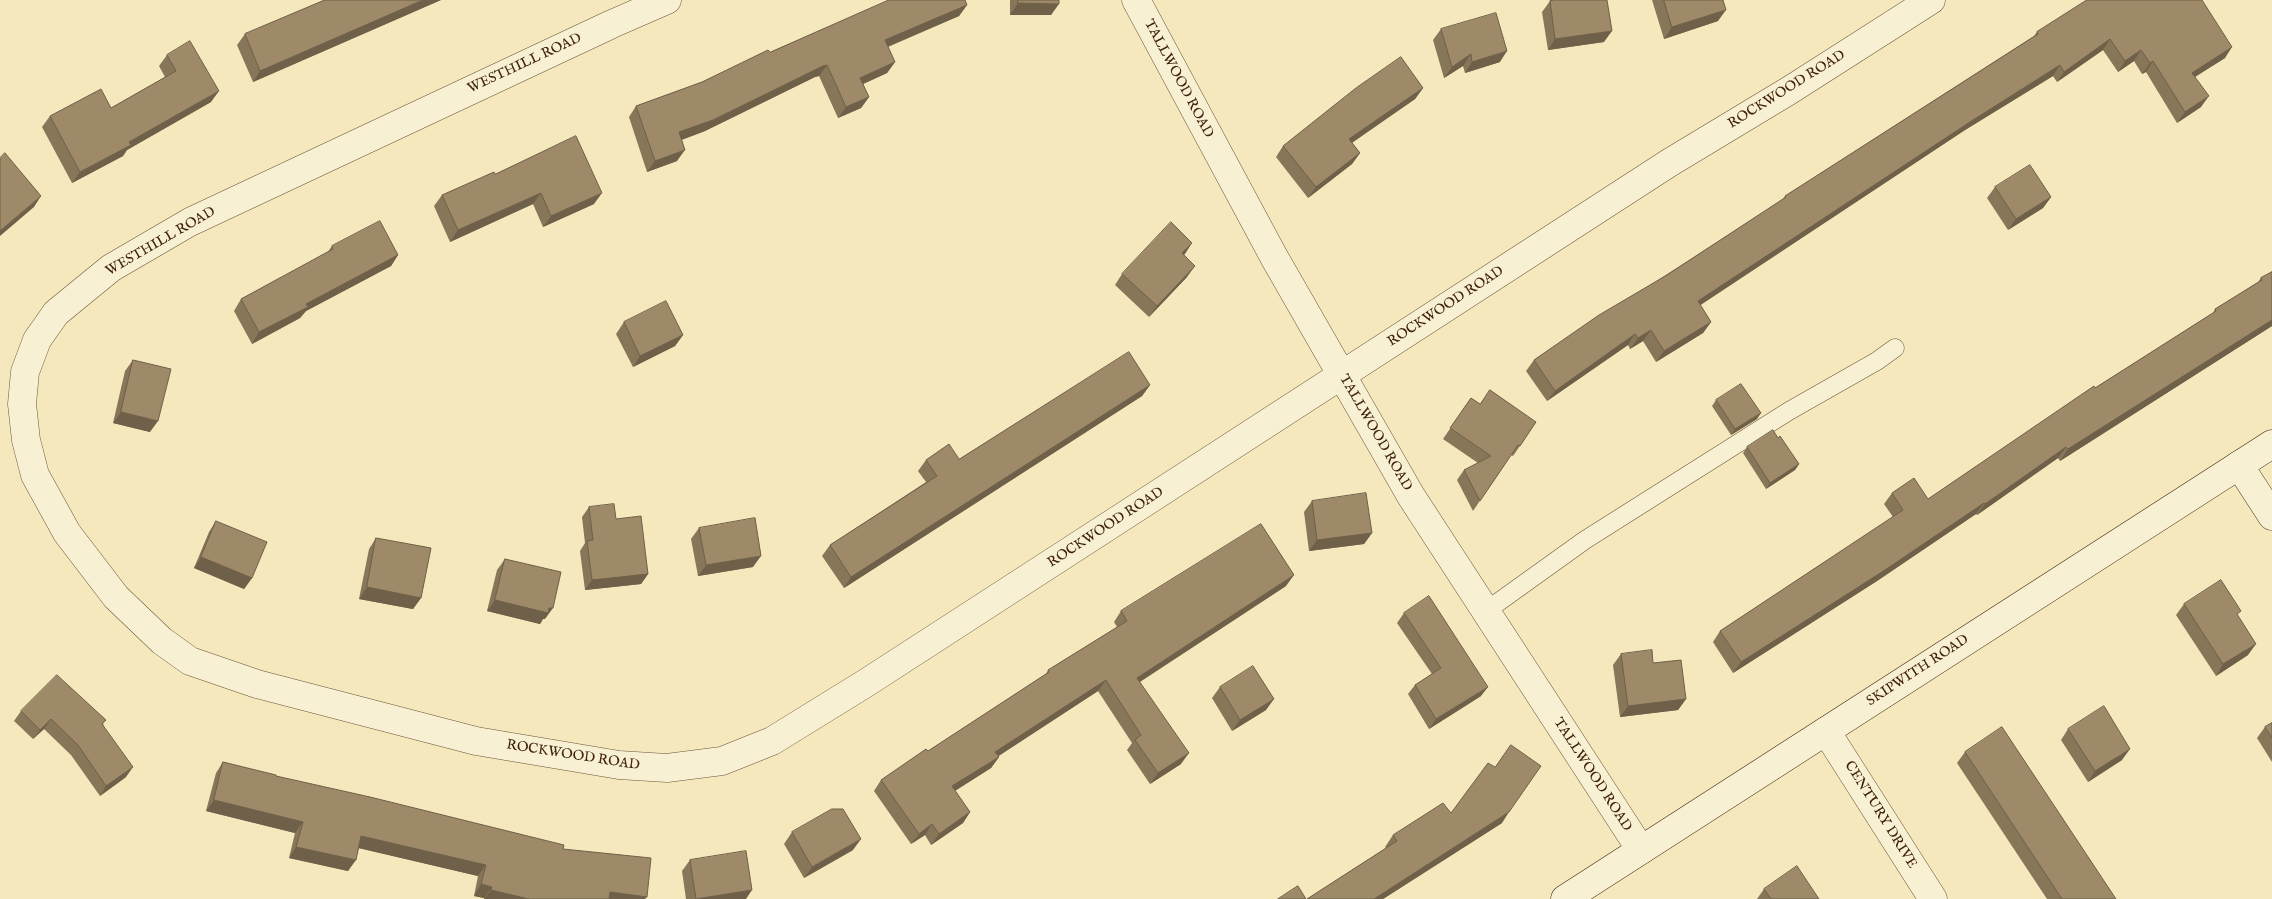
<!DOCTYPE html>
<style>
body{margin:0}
canvas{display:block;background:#f4e8bc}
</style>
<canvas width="2272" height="899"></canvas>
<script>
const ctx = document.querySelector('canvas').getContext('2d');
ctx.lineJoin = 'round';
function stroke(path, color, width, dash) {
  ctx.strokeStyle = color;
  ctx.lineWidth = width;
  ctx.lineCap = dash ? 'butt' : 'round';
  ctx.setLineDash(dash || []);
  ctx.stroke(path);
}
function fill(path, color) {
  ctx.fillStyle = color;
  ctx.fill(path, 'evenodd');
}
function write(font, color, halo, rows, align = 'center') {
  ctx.font = font + ' "IM FELL English",serif';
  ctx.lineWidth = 4;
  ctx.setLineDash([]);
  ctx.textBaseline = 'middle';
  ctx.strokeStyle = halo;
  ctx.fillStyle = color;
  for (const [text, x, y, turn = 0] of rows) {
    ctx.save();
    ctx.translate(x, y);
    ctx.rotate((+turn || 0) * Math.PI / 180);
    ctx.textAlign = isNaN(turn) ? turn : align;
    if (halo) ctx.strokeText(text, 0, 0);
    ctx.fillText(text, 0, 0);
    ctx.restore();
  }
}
const service = new Path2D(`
 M1486,611L1585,540L1789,411L1877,361L1895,348`);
const minor = new Path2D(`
 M667,0L612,24L190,222L111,268L56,313L37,340L25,372L22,404L26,440L35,475L67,533L116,597L162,641L190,661L257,684L476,741L619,765L667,768L722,761L772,741L866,683L1669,163L1790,90L1931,0
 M1136,0L1274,257L1411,496L1641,850
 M2239,465L2272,516
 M1826,731L1933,899`);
const secondary = new Path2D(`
 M1565,899L2272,444`);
const wall = new Path2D(`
 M325,0H441L253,82L237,45L245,34Z
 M1010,0H1059L1051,15H1010Z
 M1652,0H1723L1718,21L1664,39Z
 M2087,0L2225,58L2195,77L2201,107L2177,123L2146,72L2142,74L2134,61L2118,72L2103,50L2057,82L2053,76L1965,130L1700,305L1711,322L1703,333L1656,362L1643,341L1630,349L1628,345L1547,401L1526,371L1534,360L1782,200L1785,196L2034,36L2037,32Z
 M1550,1L1604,42L1548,50L1542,12Z
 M967,5L959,16L888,47L895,62L887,73L863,84L869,97L861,108L838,118L819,76L815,77L705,131L681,140L677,161L647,172L629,117L636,106L702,82L770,52Z
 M1441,29L1500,62L1465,73L1463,66L1444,78L1433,40Z
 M167,55L211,102L127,150L123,156L72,183L42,127L50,116L111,108L165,77L159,66Z
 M1423,88L1415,99L1352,143L1360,153L1352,164L1308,198L1276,157L1283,146Z
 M495,174L594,204L543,227L533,204L450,242L434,206L442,195Z
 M1995,187L2051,197L2043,208L2008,230L1987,198Z
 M332,246L398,255L391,266L306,311L300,318L252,344L234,311L241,299L327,253Z
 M1184,255L1187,277L1149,317L1115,285L1122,274Z
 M2272,272V326L2060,461L2058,458L1977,515L1976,514L1877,581L1733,673L1713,642L1720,631L1893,517L1884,504L1892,493L1928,499L2095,388L2213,313L2215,309L2258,282L2261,278Z
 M624,322L683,335L675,346L633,367L616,334Z
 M133,360L150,432L113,423L125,371Z
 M1150,385L1142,396L844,588L822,556L830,545L926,482L918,471L926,460L959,459Z
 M1471,398L1480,404L1536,422L1513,456L1511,455L1473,511L1457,480L1464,470L1478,463L1443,439Z
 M1716,400L1757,419L1731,435L1712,406Z
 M1778,438L1799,464L1795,470L1766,489L1743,453L1747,447Z
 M1312,501L1372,533L1364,544L1309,551L1304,512Z
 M589,507L616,519L648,574L641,584L585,590L580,551L585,543L582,517Z
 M216,521L252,578L244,589L194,568L209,532Z
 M699,528L753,567L698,576L691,539Z
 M376,538L421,598L413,609L359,599L369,549Z
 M505,559L545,619H543L540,624L487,611L497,570Z
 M1286,586L1140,682L1181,764L1150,784L1127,750L1132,743L1098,691L998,756L999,757L991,768L955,791L970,812L963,823L931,845L925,835L911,844L874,791L881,780L928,751L1046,674L1048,670L1117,627L1114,622L1121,611Z
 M2184,604L2248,655L2216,676L2176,615Z
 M1404,613L1481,696L1429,729L1408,694L1415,685L1432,674L1397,623Z
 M1621,654L1653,663L1686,699L1678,710L1620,717L1613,665Z
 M1220,687L1266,710L1232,731L1212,698Z
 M21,711L106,720L103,724L126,777L100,796L71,755L44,729L33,739L14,721Z
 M2272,723V762L2257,738L2265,727Z
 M2068,729L2122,760L2088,782L2061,740Z
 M1965,752L2116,899H2047L1957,763Z
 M223,762L276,776L563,849L645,899H484V898L474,896L478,876L359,848L348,871L289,858L295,833L206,811L216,773Z
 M1451,813L1502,823L1383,899H1307L1386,848L1385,847L1393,835Z
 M792,832L853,850L804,878L784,844Z
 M690,860L746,899H686L682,871Z
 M1764,889L1819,899H1757Z`);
const shadedWall = new Path2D(`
 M423,0H441L253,82L260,71Z
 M1018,3L1059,4L1051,15H1010Z
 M967,5L959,16L877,51L885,40Z
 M1726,10L1718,21L1664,39L1672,27Z
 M1612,31L1604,42L1548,50L1555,39Z
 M2110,39L2103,50L2057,82L2064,72Z
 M2232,47L2225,58L2185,83L2192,73Z
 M2141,50L2134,61L2118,72L2125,61Z
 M1507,51L1500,62L1465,73L1472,62Z
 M1471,54L1463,66L1444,78L1452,67Z
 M2153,61L2146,72L2142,74L2150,63Z
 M895,62L887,73L852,89L860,78Z
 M827,65L819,76L815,77L705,131L671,144L679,132L823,66Z
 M2060,65L2053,76L1965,130L1690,312L1698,301L1973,120Z
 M1423,88L1415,99L1341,150L1349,139Z
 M219,91L211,102L127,150L123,156L72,183L80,172L129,142Z
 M2209,96L2201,107L2177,123L2185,112Z
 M869,97L861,108L838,118L846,107Z
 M685,150L677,161L647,172L655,161Z
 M1360,153L1352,164L1308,198L1316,187Z
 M541,193L533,204L450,242L458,230Z
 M602,193L594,204L543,227L551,216Z
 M41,196L34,207L0,236V231Z
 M2051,197L2043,208L2008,230L2016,219Z
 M1192,243L1185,254L1174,264L1182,253Z
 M398,255L391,266L306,311L300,318L252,344L259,332L306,304Z
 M1195,266L1187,277L1149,317L1157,306Z
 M2272,320V326L2060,461L2068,449Z
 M1711,322L1703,333L1656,362L1664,351Z
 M1651,330L1643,341L1630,349L1638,338Z
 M1635,334L1628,345L1547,401L1555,391Z
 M683,335L675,346L633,367L640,356Z
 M1150,385L1142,396L844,588L851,577Z
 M121,412L158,421L150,432L113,423Z
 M1761,413L1757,419L1731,435L1735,429Z
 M2066,447L2058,458L1977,515L1985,504Z
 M1799,464L1795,470L1766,489L1770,483Z
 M1984,503L1976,514L1877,581L1733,673L1741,662Z
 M1372,533L1364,544L1309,551L1317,540Z
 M761,556L753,567L698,576L706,565Z
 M201,557L252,578L244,589L194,568Z
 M648,574L641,584L585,590L592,580Z
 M1294,575L1286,586L1130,688L1137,678Z
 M367,587L421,598L413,609L359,599Z
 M495,600L553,608L545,619H543L540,624L487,611Z
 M2256,644L2248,655L2216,676L2223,664Z
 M1106,680L1098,691L988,763L995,752Z
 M1488,687L1481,696L1429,729L1436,719Z
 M1274,699L1266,710L1232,731L1240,720Z
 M1686,699L1678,710L1620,717L1628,706Z
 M51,719L44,729L33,739L40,730Z
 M2130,749L2122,760L2088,782L2095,771Z
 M1189,753L1181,764L1150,784L1158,773Z
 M999,757L991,768L945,797L952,786Z
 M133,767L126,777L100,796L106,786Z
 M214,800L303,822L295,833L206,811Z
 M970,812L963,823L931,845L939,834Z
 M1509,812L1502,823L1383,899H1374Z
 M932,824L925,835L911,844L919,834Z
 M361,836L486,865L478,876L354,847Z
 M861,839L853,850L804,878L812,867Z
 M296,847L356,860L348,871L289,858Z
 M481,884L492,887L484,898L474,896Z
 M491,890L529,899H484Z
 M752,890L746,899H696Z
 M610,892L647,897L645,899H605Z`);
const building = new Path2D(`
 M325,0H423L260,71L245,34Z
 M889,0H965L967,5L885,40L895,62L860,78L869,97L846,107L827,65L823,66L713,120L679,132L685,150L655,161L636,106L702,82L768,50L770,52Z
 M1018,0H1059V4L1018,3Z
 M1558,0H1607L1612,31L1555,39L1550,1Z
 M1664,0H1723L1726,10L1672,27Z
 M2087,0H2202L2232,47L2192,73L2209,96L2185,112L2153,61L2150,63L2141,50L2125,61L2110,39L2064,72L2060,65L1973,120L1698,301L1711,322L1664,351L1651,330L1638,338L1635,334L1555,391L1534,360L1599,315L1667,275L1786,197L1785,196L2038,34L2037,32Z
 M1496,13L1507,51L1472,62L1471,54L1452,67L1441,29Z
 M190,41L219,91L129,142L131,145L80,172L50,116L101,89L111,108L176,71L167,55Z
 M1401,57L1423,88L1349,139L1360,153L1316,187L1283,146L1356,88Z
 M576,136L602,193L551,216L541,193L458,230L442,195L494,172L495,174Z
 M5,153L41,196L0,231V158Z
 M2030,165L2051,197L2016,219L1995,187Z
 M380,221L398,255L306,304L308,307L259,332L241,299L333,249L332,246Z
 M1171,222L1192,243L1182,253L1195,266L1157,306L1122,274Z
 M2272,272V320L2068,449L2066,447L1985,504L1984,503L1885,570L1741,662L1720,631L1903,510L1892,493L1914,478L1928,499L2094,386L2095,388L2216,311L2215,309L2262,280L2261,278Z
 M666,301L683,335L640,356L624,322Z
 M1129,352L1150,385L851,577L830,545L937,476L926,460L949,444L959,459Z
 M133,360L171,369L158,421L121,412Z
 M1741,384L1761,413L1735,429L1716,400Z
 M1490,390L1536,422L1520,446L1518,445L1480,501L1464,470L1491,456L1450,428L1471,398L1480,404Z
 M1773,430L1778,438L1780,436L1799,464L1770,483L1747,447Z
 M1366,493L1372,533L1317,540L1312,501Z
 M614,504L616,519L641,516L648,574L592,580L587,541L593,540L589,507Z
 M755,518L761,556L706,565L699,528Z
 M216,521L267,542L252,578L201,557Z
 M1261,524L1294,575L1137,678L1189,753L1158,773L1135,740L1141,735L1106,680L995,752L999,757L952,786L970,812L939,834L932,824L919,834L881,780L926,749L928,751L1049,672L1048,670L1127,621L1121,611Z
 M376,538L431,548L421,598L367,587Z
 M505,559L561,572L553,608H549L548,613L495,600Z
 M2221,580L2241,611L2237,614L2256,644L2223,664L2184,604Z
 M1429,596L1488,687L1436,719L1415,685L1441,668L1404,613Z
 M1652,650L1653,663L1681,660L1686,699L1628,706L1621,654Z
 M1253,666L1274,699L1240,720L1220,687Z
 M57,675L106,720L102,724L133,767L106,786L78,745L51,719L40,730L21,711Z
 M2104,706L2130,749L2095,771L2068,729Z
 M2272,723V738L2265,727Z
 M2002,727L2116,899H2062L1965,752Z
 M1511,745L1541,766L1509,812L1374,899H1307L1397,841L1393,835L1443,803L1451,813L1488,763L1495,767Z
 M223,762L276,775V776L370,797L564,845L563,849L651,858L647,897L610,892L609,899H529L491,890L492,887L481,884L486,865L361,836L356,860L296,847L303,822L214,800Z
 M832,809H843L861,839L812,867L792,832Z
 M746,851L752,890L696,899L690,860Z
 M1797,866L1819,899H1771L1764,889Z
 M1298,886L1306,899H1278Z`);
const streetNames = [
 ["WESTHILL ROAD",525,64,-25],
 ["TALLWOOD ROAD",1178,79,62],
 ["ROCKWOOD ROAD",1787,90,-32],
 ["WESTHILL ROAD",161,242,-30],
 ["ROCKWOOD ROAD",1446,307,-33],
 ["TALLWOOD ROAD",1375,433,60],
 ["ROCKWOOD ROAD",1106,528,-33],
 ["SKIPWITH ROAD",1918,671,-33],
 ["ROCKWOOD ROAD",573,756,9],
 ["TALLWOOD ROAD",1592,775,57],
 ["CENTURY DRIVE",1880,815,58]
];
stroke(service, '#6d5438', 19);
stroke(minor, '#6d5438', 29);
stroke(secondary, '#40220c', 29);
stroke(service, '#f8f0d3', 18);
stroke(minor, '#f8f0d3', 28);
stroke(secondary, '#f8f0d3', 28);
fill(wall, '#887659');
fill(shadedWall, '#6f6049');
fill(building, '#9e8968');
stroke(building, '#6f6049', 1);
write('14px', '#40220c', '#f8f0d3', streetNames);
</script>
